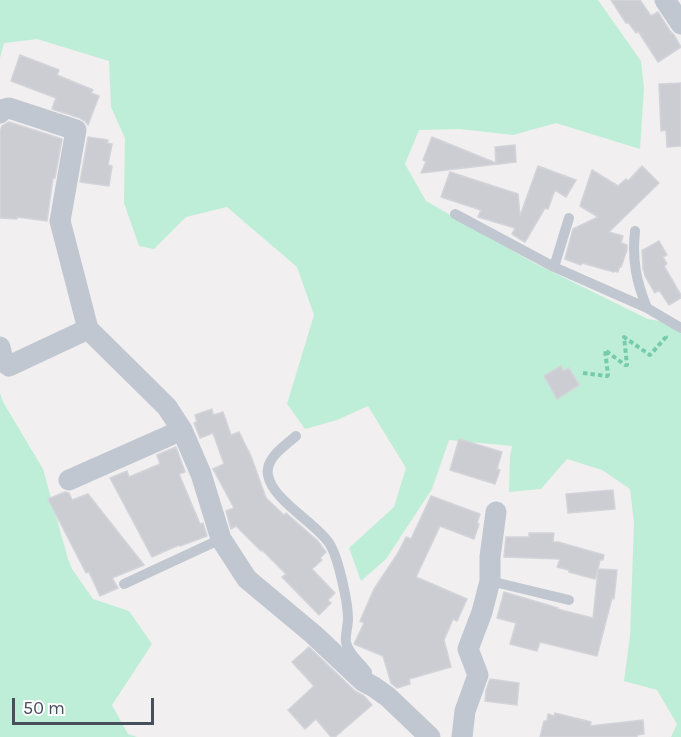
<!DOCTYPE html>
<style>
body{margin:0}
#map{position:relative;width:681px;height:737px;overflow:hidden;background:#f1efef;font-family:Karla,sans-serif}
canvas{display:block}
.scale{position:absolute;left:12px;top:698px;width:142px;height:27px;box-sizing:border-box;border:3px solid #474f5c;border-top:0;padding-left:8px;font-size:18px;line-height:21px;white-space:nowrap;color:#474f5c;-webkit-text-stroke:4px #fff;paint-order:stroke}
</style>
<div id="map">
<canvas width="681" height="737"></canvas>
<div class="scale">50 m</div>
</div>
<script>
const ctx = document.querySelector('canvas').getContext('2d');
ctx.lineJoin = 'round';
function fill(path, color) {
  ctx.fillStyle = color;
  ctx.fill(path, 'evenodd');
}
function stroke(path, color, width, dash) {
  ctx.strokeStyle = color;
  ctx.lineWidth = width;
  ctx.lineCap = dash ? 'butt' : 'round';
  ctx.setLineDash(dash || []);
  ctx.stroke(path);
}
const green = new Path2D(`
 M0,0H598L641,61L644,88L640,149L556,123L513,135L460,129L419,130L405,164L426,201L534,263L648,319L681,325V737H671L677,724L657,690L624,681L630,636L634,523L630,489L602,470L567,459L541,489L509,492L510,456L512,446L449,440L432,489L386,559L361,581L349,548L394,507L406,468L368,406L337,420L305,429L287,404L314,315L297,267L227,207L186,217L154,249L139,246L124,203L125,138L111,107L109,61L37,39L4,43L0,58Z
 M0,393L3,402L43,469L68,559L72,569L93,599L129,611L152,644L112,705L128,734L137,737H0Z`);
const building = new Path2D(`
 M611,0H640L651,16L658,12L670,31L674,35L681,47L658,62L638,31L636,33L628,22L626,23Z
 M20,55L59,70L57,75L93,90L91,93L99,96L88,125L85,121L80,118L52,109L56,98L11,81Z
 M681,83V146L667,147L666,130L661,131L659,84Z
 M9,122L62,139L55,178H53L47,221L17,217V219L0,218V131L2,126Z
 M88,137L108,140L107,143L112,144L108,165L112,166L109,186L80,182Z
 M432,137L496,163L495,147L515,145L516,162L421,173L426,162L423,160Z
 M538,166L576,180L566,197L555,190L548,209L545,208L525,242L512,234L515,228L478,217L481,210L441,197L450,172L518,194L520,216Z
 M642,166L659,183L609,232L623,236L621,243L627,245V250L621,267L620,266L618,272L615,271L614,272L582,263L581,265L565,259L573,229L598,217L580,206L592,170L618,186L626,179L628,181Z
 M659,241L667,255L663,257L667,264L664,266L681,295V298L669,305L659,290L655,293L645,276L643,269L642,250H643Z
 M561,366L563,371L569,368L579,385L557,399L544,376Z
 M212,409L213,415L223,412L231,435L239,432L251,456L266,498L284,515L286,513L310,534L317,540L326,552L320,558L322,560L312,569L335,593L328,600L331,603L319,615L282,577L286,574L262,550L261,551L236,526L231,529L226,511L234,508L213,469L224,464L213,433L200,438L194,423L197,422L195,415Z
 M459,439L502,452L497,469L500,470L495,484L450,470Z
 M176,447L185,472L179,474L200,524L203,523L207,536L180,546L179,545L152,557L110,478L127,471L129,477L160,464L157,455Z
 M613,490L615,509L568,513L566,494Z
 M65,492L69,493L72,500L88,494L144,565L112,578L118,588L100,596L89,572L86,573L48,499Z
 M431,496L480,514L477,523L479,524L474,539L440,526L416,577L467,599L457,621L453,619L444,640L451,667L409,679L410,684L397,688L391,683L383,656L354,644L364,623L360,621L374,589L398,553L406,537L411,539Z
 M529,533H554L553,542H558L604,555L603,560H600L598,569L617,570L614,599L612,598L597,656L540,642L537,651L510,644L516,623L497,618L504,592L558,608L557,609L593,618L598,570L595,579L569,572V570L557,567L560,559L504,557L506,537H529Z
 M309,647L355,691L364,696L372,705L335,737H331L316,719L305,729L288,710L314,686L292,662Z
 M490,679L519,683L517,705L485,701L486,690Z
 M555,713L591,722L590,726L643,720L644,734L637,735V737H540L544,721H547L548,714L554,716Z`);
const path = new Path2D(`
 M583,373L607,376L608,375L605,350L625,365H627L624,337L650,355L666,337L665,336`);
const lane = new Path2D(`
 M455,214L554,267L647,308L681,328
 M635,231C632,260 636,281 647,308
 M554,267L569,218
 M296,436C285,446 265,458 268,475C272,500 316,523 329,543C338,556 348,602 348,619C348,626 345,635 346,642C348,654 360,662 367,672
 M490,581L569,600
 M124,584L221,539`);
const street = new Path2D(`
 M665,0L681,24
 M0,113L1,110L9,108L76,130L60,221L88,329L167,407L182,430L201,474L221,539L247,579L313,634L363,681L374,687L388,697L430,737
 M0,347L3,361L9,366L88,329
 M69,480L182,430
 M462,737L465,711L478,675L468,649L482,612L490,581V557L496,512`);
fill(green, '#beeed7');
fill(building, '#cccdd3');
stroke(building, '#d3d4da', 1.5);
stroke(path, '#77cbad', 4, [4.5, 3]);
stroke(lane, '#c0c7d0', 10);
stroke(street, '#c0c7d0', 21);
</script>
